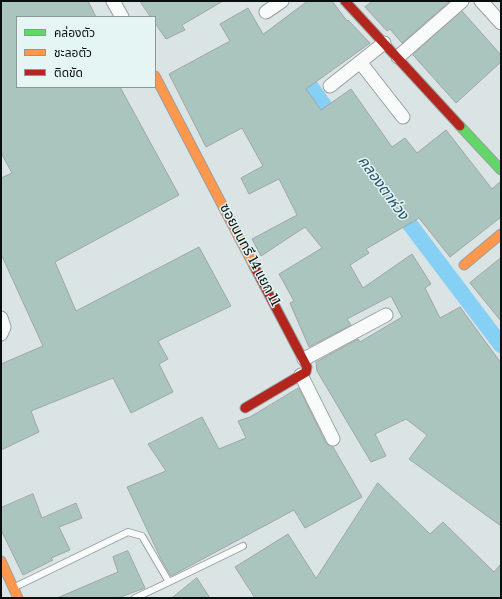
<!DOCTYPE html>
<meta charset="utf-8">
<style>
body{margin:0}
#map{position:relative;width:502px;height:599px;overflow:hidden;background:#dae4e4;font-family:Literata,"Noto Sans Thai",serif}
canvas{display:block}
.frame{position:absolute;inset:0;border:2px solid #090f0f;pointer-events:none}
.legend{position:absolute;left:16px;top:16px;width:140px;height:72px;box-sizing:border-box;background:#e4f5f4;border:1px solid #8c9998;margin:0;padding:5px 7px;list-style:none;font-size:12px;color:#090f0f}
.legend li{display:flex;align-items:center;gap:8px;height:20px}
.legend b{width:20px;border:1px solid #8c9998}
</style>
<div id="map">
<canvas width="502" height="599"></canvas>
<div class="frame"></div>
<ul class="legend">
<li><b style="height:5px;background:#63d668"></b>คล่องตัว</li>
<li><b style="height:5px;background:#ff974d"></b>ชะลอตัว</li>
<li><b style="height:5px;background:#b3261e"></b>ติดขัด</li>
</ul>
</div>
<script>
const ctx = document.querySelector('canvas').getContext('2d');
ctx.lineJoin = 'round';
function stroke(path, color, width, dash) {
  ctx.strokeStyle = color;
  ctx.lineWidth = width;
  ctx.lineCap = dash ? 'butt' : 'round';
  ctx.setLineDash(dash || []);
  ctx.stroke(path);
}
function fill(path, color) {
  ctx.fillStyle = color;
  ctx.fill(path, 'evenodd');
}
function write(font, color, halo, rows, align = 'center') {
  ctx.font = font + ' Literata,"Noto Sans Thai",serif';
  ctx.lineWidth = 3;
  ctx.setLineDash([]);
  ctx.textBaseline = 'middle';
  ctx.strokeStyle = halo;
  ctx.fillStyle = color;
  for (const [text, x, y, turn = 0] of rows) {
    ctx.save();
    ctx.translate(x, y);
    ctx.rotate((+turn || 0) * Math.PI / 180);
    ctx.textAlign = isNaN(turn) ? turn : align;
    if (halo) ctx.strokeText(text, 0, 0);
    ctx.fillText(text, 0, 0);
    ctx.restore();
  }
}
const canal = new Path2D(`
 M298,69L337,124
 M396,206L501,345`);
const building = new Path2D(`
 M1,1H88L96,17H17V87H120L179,195L55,262L76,311L199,247L231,306L158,341L168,359L159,364L173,392L131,413L113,378L31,411L39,432L1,450V364L43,346L1,254V178L12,173L1,153Z
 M140,1H223L182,25L185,30L166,39L155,23V17H151Z
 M308,1H332L347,21L348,20L370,43L306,89L321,110L351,89L392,147L405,138L417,153L446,130L492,189L501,181V217L450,257L419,218L366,249L369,253L350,265L363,288L412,254L431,284L425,288L440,318L460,307L501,363V526L409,459L427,435L406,419L375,434L386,456L371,462L317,371L316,362L358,339L360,342L402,317L391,296L347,319L351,325L309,347L290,303L294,301L279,274L322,248L305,227L261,256L252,239L297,215L279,179L249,194L241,178L263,166L242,128L206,147L169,74L230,41L220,24L248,8L263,34Z
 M373,1H450L402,43L390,29L387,31L365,7Z
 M462,11L501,55V62L456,103L413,55Z
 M501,258V321L470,283Z
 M299,388L326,443L333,447L362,497L305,528L294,510L171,576L161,559L127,487L166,471L148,444L202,417L219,449L246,438L238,421L250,417Z
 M378,483L430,534L443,522L494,572L501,564V598H255L235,567L288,534L316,578Z
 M33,494L42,518L76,503L82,518L59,527L70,550L51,558L53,560L23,575L1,530V508Z
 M128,551L145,588L118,598H57L118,572L113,557Z
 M197,578L210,598H172Z`);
const lane = new Path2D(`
 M15,587L128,532L142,536L169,582L243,546
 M135,598L169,582`);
const street = new Path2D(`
 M113,1L122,17
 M481,1L501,23
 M266,12L282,1
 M398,57L462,1
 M360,62L403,117
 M330,86L384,43
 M1,318L4,327L1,334
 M304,359L386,315
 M301,375L333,439`);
const fast = new Path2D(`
 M460,126L501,170`);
const slow = new Path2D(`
 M155,76L254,266
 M464,265L501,234
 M1,561L18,598`);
const jam = new Path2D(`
 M345,1L460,126
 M245,408L306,372L307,367L254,266`);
const streetNames = [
 ["ซอยนนทรี 14 แยก 11",250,255,62]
];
const waterNames = [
 ["คลองตาห่วง",383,188,54]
];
stroke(canal, '#85d0f4', 16);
fill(building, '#aac5be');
stroke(building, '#9fa6a5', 1);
stroke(lane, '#99a0a0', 8);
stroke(street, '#99a0a0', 15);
stroke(fast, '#99a0a0', 11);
stroke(slow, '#99a0a0', 11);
stroke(jam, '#99a0a0', 11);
stroke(lane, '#f9fbfb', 6);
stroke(street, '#f9fbfb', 13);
stroke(fast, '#63d668', 9);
stroke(slow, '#ff974d', 9);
stroke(jam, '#b3261e', 9);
write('14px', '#090f0f', '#e4f5f4', streetNames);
write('italic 15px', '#265167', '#e4f5f4', waterNames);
</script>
